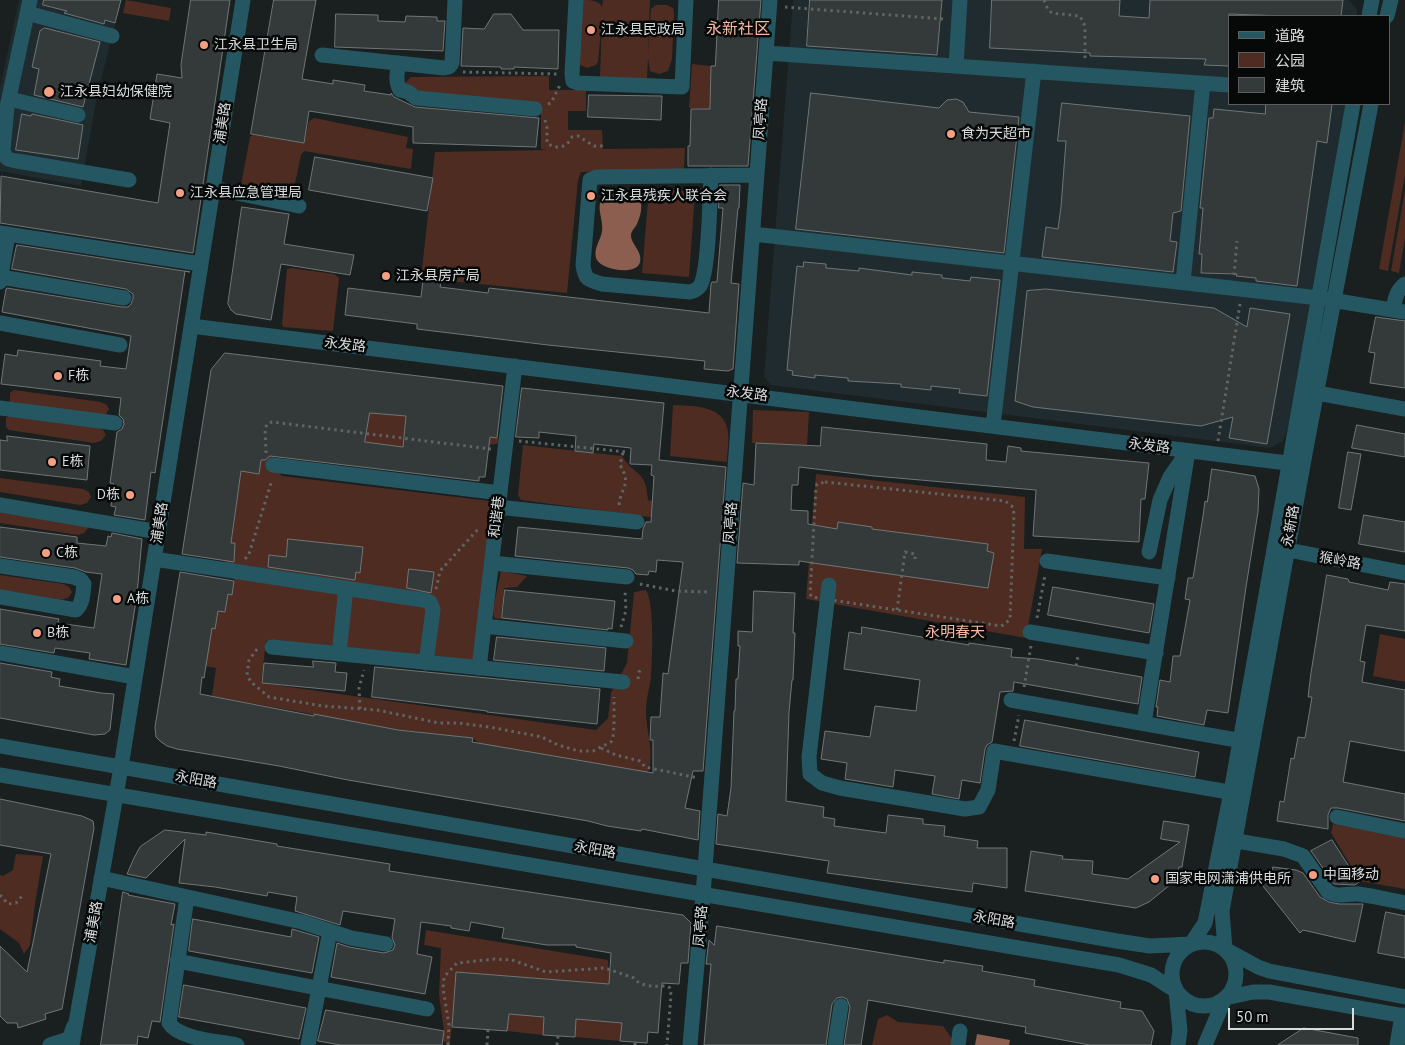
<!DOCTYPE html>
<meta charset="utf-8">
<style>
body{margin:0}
#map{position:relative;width:1405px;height:1045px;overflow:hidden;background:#1a1f20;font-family:"PT Sans","Noto Sans SC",sans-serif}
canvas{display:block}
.legend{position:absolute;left:1228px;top:15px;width:162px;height:90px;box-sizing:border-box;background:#070909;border:1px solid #5b5d5e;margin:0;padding:6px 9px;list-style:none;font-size:15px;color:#d8dcdd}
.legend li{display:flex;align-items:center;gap:10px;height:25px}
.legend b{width:25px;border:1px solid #5b5d5e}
.scale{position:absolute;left:1228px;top:1008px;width:126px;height:22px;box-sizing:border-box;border:2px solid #d8dcdd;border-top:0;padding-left:6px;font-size:15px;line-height:18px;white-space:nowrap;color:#d8dcdd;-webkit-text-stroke:4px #070909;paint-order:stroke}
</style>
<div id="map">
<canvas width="1405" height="1045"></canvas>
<ul class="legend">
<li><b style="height:6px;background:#255762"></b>道路</li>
<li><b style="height:14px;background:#4f2c21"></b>公园</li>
<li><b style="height:14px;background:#34393a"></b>建筑</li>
</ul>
<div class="scale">50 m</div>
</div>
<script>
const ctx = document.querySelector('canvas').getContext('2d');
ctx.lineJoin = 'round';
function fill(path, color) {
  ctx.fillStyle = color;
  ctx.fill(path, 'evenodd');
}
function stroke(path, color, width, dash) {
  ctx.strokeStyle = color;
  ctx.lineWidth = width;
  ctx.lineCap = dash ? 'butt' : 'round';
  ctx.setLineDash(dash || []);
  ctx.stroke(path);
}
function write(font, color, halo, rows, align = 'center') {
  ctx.font = font + ' "PT Sans","Noto Sans SC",sans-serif';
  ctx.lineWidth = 5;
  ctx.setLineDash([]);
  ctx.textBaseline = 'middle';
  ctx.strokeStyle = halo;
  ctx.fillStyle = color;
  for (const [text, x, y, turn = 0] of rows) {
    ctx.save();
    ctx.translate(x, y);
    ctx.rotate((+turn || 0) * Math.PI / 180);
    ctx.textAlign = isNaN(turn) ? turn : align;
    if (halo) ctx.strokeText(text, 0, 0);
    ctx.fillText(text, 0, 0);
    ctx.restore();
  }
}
const built = new Path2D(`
 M19,0H121L97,96L81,186L0,171V88Z
 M793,0H1349L1357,10V16H1229V104H1347L1288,429L1283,441L1270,448L771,385L764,377Z`);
const green = new Path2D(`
 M126,0L171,8L169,21L123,13Z
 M581,0C590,0 599,0 602,7L603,0H650L648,57L651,9L656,5H667L673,8L674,13L672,59L668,71L659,74L650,71L648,58L647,79L600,77L602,20L598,62L596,65L587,68L578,64Z
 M692,64L711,66L710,109L689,108Z
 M549,76V90H586V111H568V130H602L603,149L685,148L684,169L581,172L578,180L567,293L421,278L435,152L547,150L541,149V111L404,91L405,83L411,77Z
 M314,118L408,137L406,148L413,149L411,169L304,151L301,155L292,198L243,188L241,185L250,137L253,135L304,143L309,121Z
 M1405,122V175L1388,271L1379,269Z
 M649,188L695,192L689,277L642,273Z
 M1405,190V238L1399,273L1391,271Z
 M291,268L334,274L339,278L333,331L283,327L282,324L287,269Z
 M14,390L101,402L107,405L109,409L105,416L10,402V393Z
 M277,401L436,420V424L406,421L405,431L435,435V440L458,443L459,434L501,439V443L489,445L474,455L277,432L273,462L275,468L282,476L498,502L478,666L266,641L261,683L596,730L608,718L611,693L627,663L634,592L646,590C655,605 652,659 651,678C649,689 646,701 646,712C646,732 655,753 648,773L480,744L473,738L393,729L212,696L216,668L205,666L211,628H215L218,611L225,612L227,595L232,594L235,575L223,573L227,548L231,546L241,471L259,474L261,456H258L265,417L258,416L260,408L368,423L369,416L276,404Z
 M673,405C692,406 721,405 727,427C730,437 727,452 727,462L670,456Z
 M753,410L809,412L807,445L752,443Z
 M10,416L97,427L103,430L106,435L101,441L94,443L9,430L6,427V418Z
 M523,445L622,456C635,477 646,469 648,500L658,502L657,518L521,500L518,495Z
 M816,474L1025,497L1024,549H1042L1026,638L806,599Z
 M0,478L83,489L89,492L91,497L87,503L80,505L0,492Z
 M0,508L89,527L84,533L78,535L0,523Z
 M501,571L527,576L517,587L504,588L501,619L494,618L493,609Z
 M0,575L64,584L69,587L72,592L68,598L61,600L0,590Z
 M1380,634L1405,639V682L1373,676Z
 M1333,824L1405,837V889L1360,881L1331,833Z
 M16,854L43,856L35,904L30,945L24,954L19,943L0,929V875L3,876L13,870Z
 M426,930L608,960V969L616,971L643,987L457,972L450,1044L442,1041L444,1031L439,994L441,948L424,945Z
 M509,1014L544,1017L543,1035L507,1031Z
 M887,1015L898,1022L943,1026L952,1039L951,1045H872L878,1019Z
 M576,1019L622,1023L620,1041L575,1037Z`);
const water = new Path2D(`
 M617,192L632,195L641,202C642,210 640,217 637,224C635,228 632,230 631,234C630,244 643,251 640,262C637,276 602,270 597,260C592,250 601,240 602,231C604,220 595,207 603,197C607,194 613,193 617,192Z
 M977,1034L1010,1040L1009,1045H975Z`);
const building = new Path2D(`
 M44,0H121L115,23L105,20L104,24L64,13L67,11L43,5Z
 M191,0H230L193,253L0,223L1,176L158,203L170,123L150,119L157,74L182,78L181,65Z
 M274,0H316L302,79L333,84V80L365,85L364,91L391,95V93L394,97L415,107L539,118L536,147L413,143V127L309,111L304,143L251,134Z
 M719,0H761L748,166H688V146H690L691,109H710L711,66H715Z
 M810,0H942L937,55L807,46Z
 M992,0H1120L1119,16L1149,18L1150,0H1343L1341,16H1283L1229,14V66L1204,65L1206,59L1090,56V53L990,48Z
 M336,14L378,15V21L405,22L406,16L437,17V21H445L443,51L335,47Z
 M494,14H511L523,30H559L558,69L514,67V69H501V67L461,66L463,28L484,29Z
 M45,28L100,42L83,107L34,95L39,69L32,67L40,31Z
 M811,93L939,108L947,100L956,99L963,102L969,112L1019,117L1004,253L796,229Z
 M589,95L662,96L661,120L588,117Z
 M1062,103L1190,116L1181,211L1173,213L1170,241L1177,242L1173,272L1042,257L1046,227L1058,229L1061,207L1066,141H1058Z
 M1266,104H1332L1327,143L1317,141L1297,286L1256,281V278L1236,276L1237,274L1201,273L1202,254H1199L1203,208H1200L1209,118H1213L1214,109L1265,114Z
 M22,114L31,116L32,114L83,125L78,159L16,150Z
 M315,157L433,178L427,211L309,190Z
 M720,185H740L739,208H738L731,283L739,284L733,369L728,371L704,369L705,361L548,345L417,329V324L345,315L348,288L421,297L423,280L441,283L440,287L488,293L489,288L709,313L711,284L712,282H717L723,208H719Z
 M242,207L289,214L284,244L354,255L350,275L281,264L271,320L236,314L231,310L228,304Z
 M17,245L190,272L185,271L155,473L151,472L145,520L114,515L116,507L111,506L114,484L110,483L117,432L122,429L124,424L123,419L119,415L121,398L1,384L5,354L17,356L18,350L101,361L100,366L126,369L131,336L2,312L6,289L7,288L122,307H128L131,304L133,299V294L126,289L12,269Z
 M804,262L826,264V268L859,271V268L912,275V272L942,275V278L970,281L971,277L1000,280L987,396L959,393L960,389L931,386V390L901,387V384L848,381V378L815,375V378L792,375L793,371L787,370L794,295L797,266L803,267Z
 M1046,289L1214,308L1247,327L1250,308L1290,314L1267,444L1229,438L1233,417L1201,426L1033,407L1015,401L1027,291Z
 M1376,317L1405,321V388L1370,383L1375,353L1369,352Z
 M225,353L503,386L497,438L490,437L485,477H479V481L270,456L265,460H261L259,474L241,471L231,543H235L234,562L182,554L211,370ZM370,413L406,416L403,447L365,442Z
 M522,388L664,403L659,460L726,467L703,771H693L685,808L700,811L698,840L642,829L641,831L607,826L588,821L348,780L279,766L177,749L167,746L160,741L156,737L155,727L180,572L234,581L232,595L228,594L225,612L218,611L215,629L212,628L204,678L202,677L200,694L314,716V714L398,730L473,738L472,742L653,773V740H650L651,717H660L663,673L668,674L683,562L657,560L656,572L649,571L648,575L636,574L633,570L628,568L515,556L518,527L642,539L643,529L646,522H651L654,476L651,475L652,465L630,464L631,448L594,444L593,453L575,451L576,436L539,432V438L516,437Z
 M1357,425L1405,434V457L1352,448Z
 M822,427L987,444L986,460L1006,462L1008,446L1021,448V451L1149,463L1145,499H1141L1139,542L1033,536L1036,490L874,476L799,467L798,485H792L791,510L808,511V524L837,529L838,522L872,527V529L988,544L987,551L994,553L988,588L799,561V565L737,563L743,483L754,485L756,443L820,446Z
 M7,436L90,446L87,480L0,470V440L7,441Z
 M1348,452L1361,454L1351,510L1339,508Z
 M1212,469L1255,476L1259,489L1258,512L1246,587L1228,713L1207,710L1204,725L1157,716L1158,707H1156L1160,680L1170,682L1173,656H1180L1190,600L1185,599L1188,578H1193L1203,516L1205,501L1207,502Z
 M1364,515L1405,522V552L1359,544Z
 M0,527L77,537V543L106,546L108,536L111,537L112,533L142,539L137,594L126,665L89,659L90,653L55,648L54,653L0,644V609L59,619L58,623L94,628L102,574L86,572L75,568L0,557Z
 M288,539L363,547L360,573L356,572L355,580L268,567L269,555L286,557Z
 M409,569L434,572L431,593L407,588Z
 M1327,575L1348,579L1349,582L1388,590L1390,582L1405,584V631L1366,625L1360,661L1365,662L1362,682L1405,690V751L1350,741L1343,782L1405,794V821L1338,808H1331L1328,815V829L1277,821L1280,801L1284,802L1291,758L1294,759L1298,737L1305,738L1312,697H1308L1311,673Z
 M1053,587L1154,604L1149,633L1048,615Z
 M505,590L615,601L612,629L608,628V630L502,618Z
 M754,591L795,593L793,633H795L793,680H792L789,712L786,801L824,807L823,817L835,819L834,826L886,833L888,815L923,819V824L945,826L944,836L978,841L977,848H1007V888L973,883L972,892L827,873L829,861L716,844L718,814L727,816L731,788L734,711H735L736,679H738L740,646H738V631L752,632Z
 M862,627L969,645V643L1012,649L1011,657L1038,659L1142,677L1138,704L1014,682L1013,691L1000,692L992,742L987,745L985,749L980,783L962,780L959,799L932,794L935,776L895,770L893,787L845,779L847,763L821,759L825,731L870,737L875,706L916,711L920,680L844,669L849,632L861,634Z
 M497,637L606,648L604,671L494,660Z
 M313,661L336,663L335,672L347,673L345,691L262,683L264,663L313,667Z
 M0,663L52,672L51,677L60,679L59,686L101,693L114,694L110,730L105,734L94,735L0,718Z
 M375,667L600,689L597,724L487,712V711L372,697Z
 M1025,720L1199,752L1195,777L1020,746Z
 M0,799L82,816L93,821L94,828L62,1009L45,1014L46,1019L18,1028L17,1023H7L0,1016V946L27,972L51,854L0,845Z
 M1164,821L1189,825L1182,867H1179L1176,880L1149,902L1136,908L1025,891L1031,851L1063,856L1062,859L1093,861L1092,874L1128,879L1180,842L1161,839Z
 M165,830L206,835V832L277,844V846L390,864L389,871L683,915L691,923L688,963H681L679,984L662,983L658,1033L648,1032L647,1043L620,1041L622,1023L576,1019L575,1037L543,1035L544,1017L509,1014L507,1031L452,1027L456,972L609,984L611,953L576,947V945H547L502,938L504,928L471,922L469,931L451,928V926L421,922L417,954L432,957L425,994L331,977L337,943L349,947L384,953L393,950L395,945L392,937L395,919L343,911L340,925L295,911L297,897L268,892L267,896L215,887L179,883L185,839L146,878L127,874L134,858L140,847Z
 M1332,840L1359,882L1355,885L1334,884L1311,851Z
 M1273,867L1296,870L1303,873L1320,897L1329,902L1339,904H1363L1355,942L1303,930L1300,933L1259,881L1271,882Z
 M123,892L129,894L128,895L175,904L171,925L174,924L160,1022L152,1021L148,1038L138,1036L137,1045H101Z
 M1386,912L1405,916V958L1378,953Z
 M193,919L291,937L292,929L319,937L312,973L189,951Z
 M717,926L944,963V960L983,966L982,971L1035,980L1034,986L1121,1002L1120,1008L1142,1011L1154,1031L1151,1045H1090L1025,1033L1026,1027L868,1000L861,1045H844L850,1007L847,999L842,997L837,998L832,1004L826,1045H704L711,964H706L709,940L714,945Z
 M184,985L306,1008L299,1039L179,1017Z
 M326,1010L444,1031L442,1045H341L318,1041Z
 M1304,1028L1358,1038V1045H1278Z`);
const path = new Path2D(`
 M1044,0L1048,10L1052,13L1080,16L1085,26V60
 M785,7L943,19
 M463,72L557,74
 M548,104L551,103L560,85
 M545,120L547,128V143C556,150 567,148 572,137L578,136L594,146H605
 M1234,275L1237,241
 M519,441L627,452
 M1218,441L1240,304
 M266,453L265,429L267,424L272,422L491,449
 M825,482L1005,501L1013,507L1014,514L1010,619L1005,624L1001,626L812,597L810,594L816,488L817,484Z
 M619,505C621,486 632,485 620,465L623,452
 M245,559L249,554L272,480
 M640,584L676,591L710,592
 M436,589L440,571L480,527
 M897,610L905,552L915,554V559
 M1037,618L1045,575
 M621,627L626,610L625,591
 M257,649L249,660L247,675L251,682L269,697L323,706L377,710L439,723H458L489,727L542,737L558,745L579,751H593L611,742L613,737L614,725V697
 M1076,666L1078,656
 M638,679L639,672L642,668
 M1024,687L1031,646
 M360,709L359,688L364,670
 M1014,741L1019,715
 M601,748L616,755L640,761L645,767L698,778
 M0,895L8,904L16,903L22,896
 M448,1045L449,1025L443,988L444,977L457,963L495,959L512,960L546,972L605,968L634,978C641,988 656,986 667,986L670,988L671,995L667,1045
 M487,1045L488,1030
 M557,1045L558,1036
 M635,1045V1042`);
const minor = new Path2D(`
 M30,0L7,107L3,150C5,159 9,160 17,161L129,180
 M576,0L572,74L573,81L578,83L682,87L686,0
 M27,13L112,36
 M1369,16L1372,0
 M1387,16L1391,0
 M766,53L1229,85
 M322,55L444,68L449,67L452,63L455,0
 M399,63C397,73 395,81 400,90L408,92L416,98L535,109
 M956,66L960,0
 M9,99L78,115
 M1371,104L1307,443L1222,911L1225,949L1258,967L1269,971L1405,997
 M711,175C710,196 709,272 700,286C698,289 694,291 690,292L602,284C588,280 585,280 583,265L590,180L597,177L752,175H757
 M213,188L299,206
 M0,233L201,264
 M753,234L1319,298L1405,312
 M1,277L124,298
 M0,282L8,234
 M1183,282L1203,83
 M1393,310C1395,299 1396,291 1405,284
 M0,323L120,345
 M191,326L1303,465
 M1306,391L1405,409
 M0,408L115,423
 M993,426L1034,71
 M273,465L500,493
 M0,505L159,532
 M498,507L637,522
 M1278,548L1405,573
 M1149,552L1160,500L1170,477L1186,454
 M154,559L423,600L430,602L433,610L426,663
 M1047,561L1168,578
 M492,563L627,577
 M0,566L74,577L81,580L84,584C83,593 83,604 76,610L0,597
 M829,585L809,757L810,774L822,783L840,788L965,809L979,807L988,790L994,751L1240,794
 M484,626L626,641
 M1030,632L1156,653
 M272,647L623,682
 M0,653L135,677
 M339,654L346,588
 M479,668L515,366
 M1011,700L1248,742
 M1144,723L1188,451
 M0,746L1117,941L1150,946L1191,944L1205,923L1231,792L1353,104
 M0,775L1119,965L1151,975L1176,991L1180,1031L1178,1045
 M1337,817L1405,831
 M1225,839L1284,849L1303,856L1328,892C1340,898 1346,893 1358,894C1374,896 1390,900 1405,903
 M101,878L302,922L351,938L386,944
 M187,897L169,1023C179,1039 218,1041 237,1045
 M1172 974a32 32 0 1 1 64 0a32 32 0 1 1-64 0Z
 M177,961L427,1009
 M50,1045L69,1039L74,1026
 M72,1045L121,767L243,0
 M308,1045L330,931
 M690,1045L703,895L770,0
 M835,1045L841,1006
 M958,1045L960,1031
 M1205,1045L1225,998L1253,992H1269L1405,1016
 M1397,1045L1402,1015`);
const markers = [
 [591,30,5,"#f39f84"],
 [204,45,5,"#f39f84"],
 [49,92,6,"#f39f84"],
 [951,134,5,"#f39f84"],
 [180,193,5,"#f39f84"],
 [591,196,5,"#f39f84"],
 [386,276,5,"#f39f84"],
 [58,376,5,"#f39f84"],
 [52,462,5,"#f39f84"],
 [130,495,5,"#f39f84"],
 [46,553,5,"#f39f84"],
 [117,599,5,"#f39f84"],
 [37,633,5,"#f39f84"],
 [1313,875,5,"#f39f84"],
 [1155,879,5,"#f39f84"]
];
const poiNames = [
 ["江永县民政局",601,30],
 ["江永县卫生局",214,45],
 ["江永县妇幼保健院",60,92],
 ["食为天超市",961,134],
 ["江永县应急管理局",190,193],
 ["江永县残疾人联合会",601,196],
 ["江永县房产局",396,276],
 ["F栋",68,376],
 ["E栋",62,462],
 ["D栋",120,495,"right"],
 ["C栋",56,553],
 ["A栋",127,599],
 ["B栋",47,633],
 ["中国移动",1323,875],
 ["国家电网潇浦供电所",1165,879]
];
const streetNames = [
 ["凤亭路",761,119,-86],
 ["浦美路",223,123,-81],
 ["永发路",345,345,7],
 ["永发路",747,394,7],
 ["永发路",1149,446,7],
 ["和谐巷",497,517,-83],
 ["浦美路",160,523,-81],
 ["凤亭路",731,523,-86],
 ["永新路",1291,526,-80],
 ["猴岭路",1340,561,10],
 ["永阳路",196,780,10],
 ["永阳路",595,850,10],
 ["永阳路",994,920,10],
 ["浦美路",94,922,-80],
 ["凤亭路",701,926,-85]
];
const neighbourhoodNames = [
 ["永明春天",955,633]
];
const quarterNames = [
 ["永新社区",738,29]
];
fill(built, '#1f2b2e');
fill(green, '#4f2c21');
fill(water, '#8c5e4f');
fill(building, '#34393a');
stroke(building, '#707677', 1);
stroke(path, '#5f6465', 3, [2.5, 4]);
stroke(minor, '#255762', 15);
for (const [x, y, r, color] of markers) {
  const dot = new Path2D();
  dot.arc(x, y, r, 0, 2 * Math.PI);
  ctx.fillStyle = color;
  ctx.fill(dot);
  stroke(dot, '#070909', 2);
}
write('14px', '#d8dcdd', '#070909', poiNames, 'left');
write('14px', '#d8dcdd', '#070909', streetNames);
write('15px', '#f8b8a4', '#070909', neighbourhoodNames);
write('16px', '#f8b8a4', '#070909', quarterNames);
</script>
